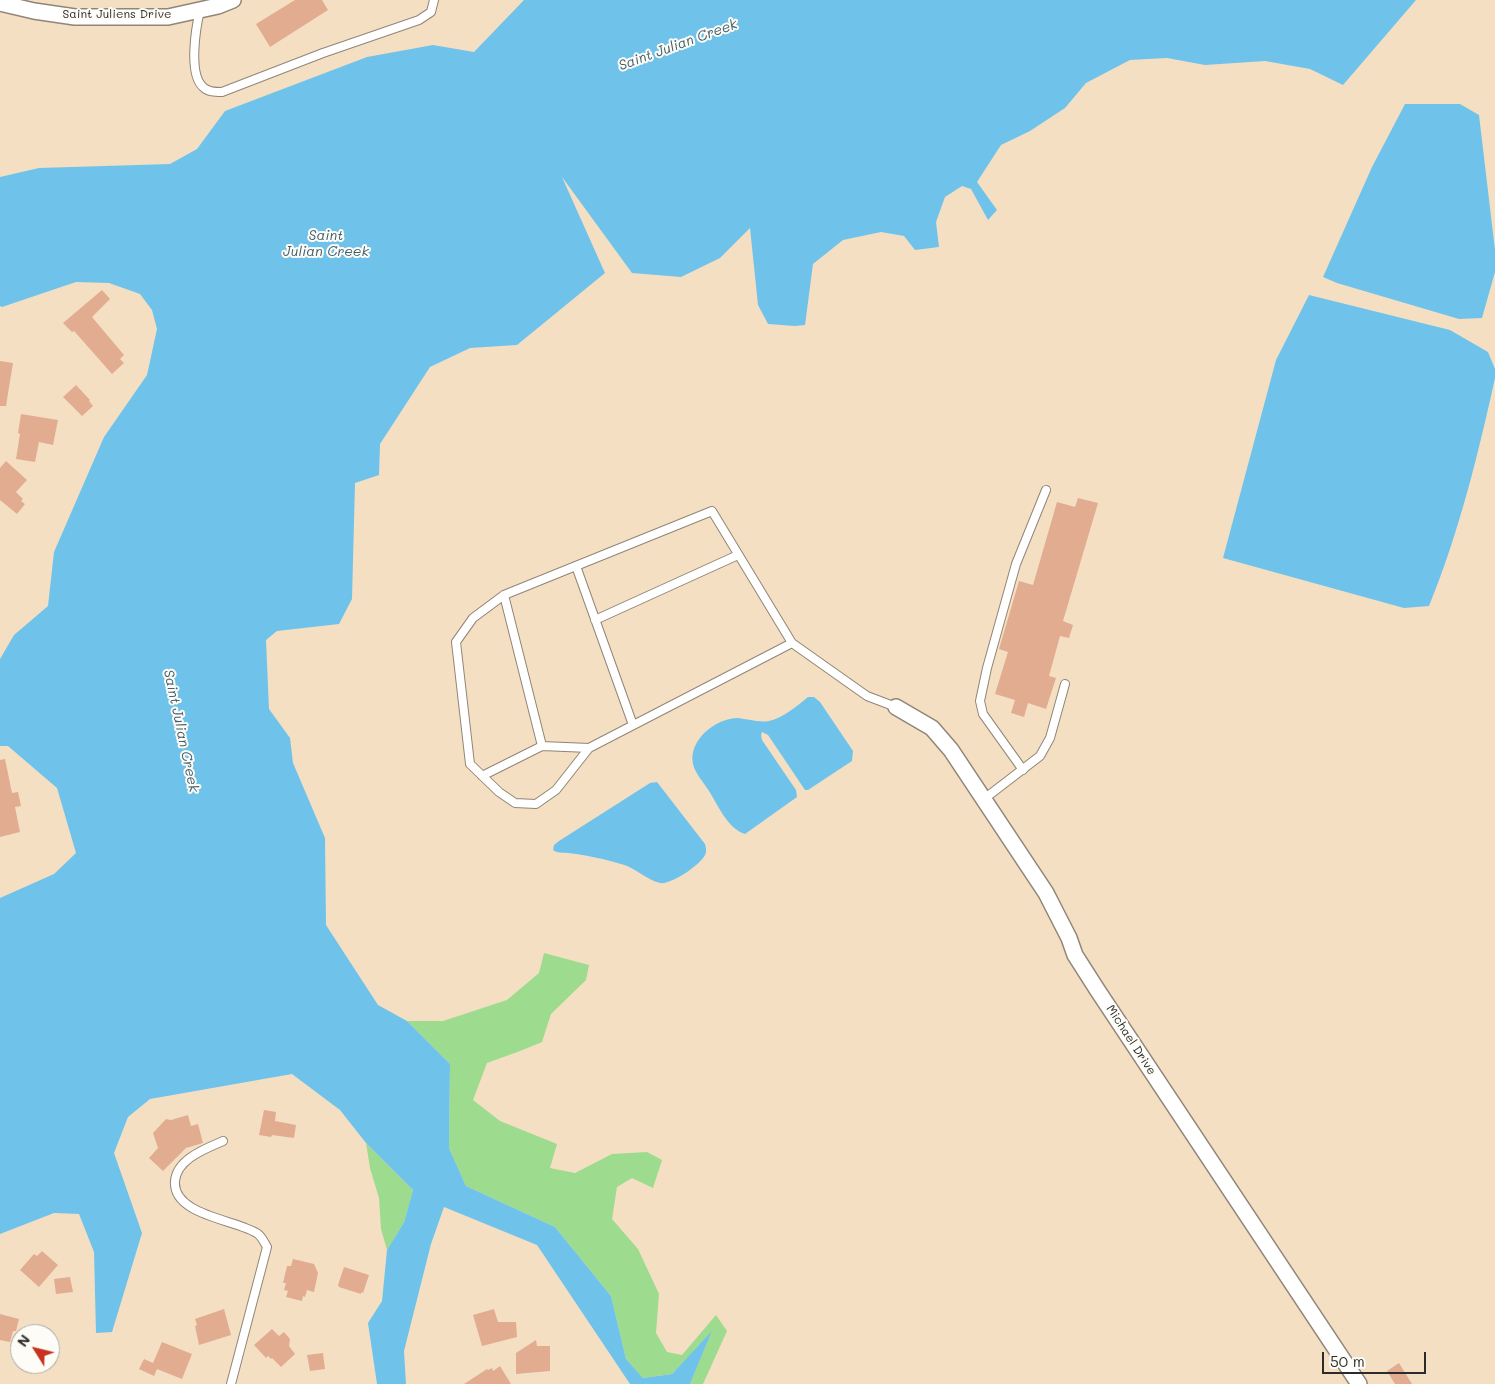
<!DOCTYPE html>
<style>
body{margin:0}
#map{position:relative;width:1495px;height:1384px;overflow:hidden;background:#f4dfc3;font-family:Mali,sans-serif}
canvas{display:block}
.north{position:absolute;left:10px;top:1324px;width:50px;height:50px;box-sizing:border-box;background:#fdfcf7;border:1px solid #a9a8a5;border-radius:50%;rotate:306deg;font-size:14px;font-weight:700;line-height:20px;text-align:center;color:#2b2b2b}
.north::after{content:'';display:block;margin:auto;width:18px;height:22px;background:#c8321e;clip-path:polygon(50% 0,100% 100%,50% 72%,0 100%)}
.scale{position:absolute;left:1322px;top:1352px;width:104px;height:22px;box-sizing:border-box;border:2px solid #2b2b2b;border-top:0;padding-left:6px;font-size:15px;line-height:18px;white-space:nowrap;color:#2b2b2b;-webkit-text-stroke:4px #fdfcf7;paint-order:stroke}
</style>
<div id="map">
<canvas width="1495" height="1384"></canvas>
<div class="north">N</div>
<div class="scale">50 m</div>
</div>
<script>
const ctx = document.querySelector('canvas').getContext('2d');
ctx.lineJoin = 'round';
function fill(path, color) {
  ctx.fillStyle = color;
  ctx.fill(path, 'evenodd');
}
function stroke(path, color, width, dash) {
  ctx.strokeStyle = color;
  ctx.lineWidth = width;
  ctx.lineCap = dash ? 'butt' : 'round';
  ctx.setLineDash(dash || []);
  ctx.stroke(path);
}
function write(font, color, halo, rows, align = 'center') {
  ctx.font = font + ' Mali,sans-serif';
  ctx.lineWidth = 4;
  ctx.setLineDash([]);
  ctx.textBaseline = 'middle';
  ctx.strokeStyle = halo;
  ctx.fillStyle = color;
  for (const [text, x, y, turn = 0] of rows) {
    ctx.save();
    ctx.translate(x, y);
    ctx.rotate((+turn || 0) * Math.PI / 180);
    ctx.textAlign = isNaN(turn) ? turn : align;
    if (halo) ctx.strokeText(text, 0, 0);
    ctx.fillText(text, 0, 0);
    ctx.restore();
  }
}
const green = new Path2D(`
 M544,953L589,965L586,980L551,1014L542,1042L520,1051L487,1063L473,1100L500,1121L557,1144L550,1168L575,1173L612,1154L647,1152L662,1160L653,1188L632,1178L617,1187L612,1219L638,1249L659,1294L656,1333L667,1352L682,1355L716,1315L727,1331L703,1384H690L711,1333L672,1374L643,1378L626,1359L611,1296L555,1227L466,1186L449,1148L450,1064L407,1021H443L507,1000L539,973Z
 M366,1143L413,1190L404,1222L387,1250L381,1229L379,1198L370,1168Z`);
const water = new Path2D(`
 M524,0H1416L1343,85L1310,69L1265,61L1205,65L1167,58L1130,60L1086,83L1065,108L1030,131L1001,145L977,182L997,210L988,220L971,189L962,186L945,197L936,222L939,247L915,250L904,236L881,232L843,240L813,264L805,325L795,326L768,324L758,305L750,228L720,258L681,277L632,273L562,177L605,273L517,345L470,348L430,367L380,444L379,475L355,483L352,599L339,624L277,631L266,640L269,709L290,738L293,763L325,838L326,925L378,1005L407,1021L450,1064L449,1148L466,1186L555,1227L611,1296L626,1359L643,1378L672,1374L712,1331L690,1384H630L537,1245L444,1207L431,1244L404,1351L406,1384H377L368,1323L382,1301L387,1250L404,1222L413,1190L366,1143L340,1110L292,1074L150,1099L128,1117L114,1153L142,1233L112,1332L96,1333L94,1252L79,1214L54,1213L0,1234V898L54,874L76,853L57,788L8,746H0V659L14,635L48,606L54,552L104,437L147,375L157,329L152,310L140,294L109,283L76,282L2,307L0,306V177L39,168L170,164L197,149L225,111L367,57L433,45L474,52Z
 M1405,104H1460L1479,115L1495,250V272L1482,318L1459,319L1337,283L1323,277L1372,167Z
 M1309,295L1450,330L1488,352L1495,369V378C1478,455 1459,533 1429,606L1404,608L1223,558L1276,360Z
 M808,697H814L820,702L853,751L852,761L808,790H805L768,735L762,732L761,735L762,740L796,790L797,797L745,834C728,829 718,805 709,791C704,783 695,773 693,764C688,740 716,718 738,718C748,719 759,723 769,721C783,718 797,706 808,697Z
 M657,782L705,844C706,848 707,851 705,855C700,865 671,885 660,883C647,880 634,867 621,864C605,859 585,855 568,853C562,852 558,854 553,850L554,845L559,841L650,783Z`);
const building = new Path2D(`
 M295,0H322L328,10L270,47L256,24Z
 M102,290L110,299L92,317L124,355L120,359L124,363L112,374L74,331L72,332L63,323Z
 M0,361L13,363L6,406H0Z
 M76,385L90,400L89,401L93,406L82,416L63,397Z
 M21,414L58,420L53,445L39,442L35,462L16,459L20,434L18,433Z
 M6,461L27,480L16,492L23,499L21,501L25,504L17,514L0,500V468Z
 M1078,498L1098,503L1063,621L1073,625L1069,638L1060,636L1049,676L1056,678L1046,709L1028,703L1024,717L1011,713L1015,700L995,694L1008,652L999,649L1019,581L1033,585L1057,502L1075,507Z
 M5,759L12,793L18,792L21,806L15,807L20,832L0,837V760Z
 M264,1110L276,1112L275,1121L296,1125L294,1138L272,1135L271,1137L259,1135Z
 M188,1115L191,1126L198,1124L203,1143L186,1148L163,1171L149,1158L158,1148L153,1133L166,1119L171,1120Z
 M42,1251L58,1265L39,1287L20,1270L34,1254L37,1256Z
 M293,1259L314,1264L318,1273L314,1292L307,1290L305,1297L303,1296L302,1301L286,1297L288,1291L284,1290L286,1283H283L287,1266H291Z
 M344,1267L369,1275L363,1293L361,1292V1294L339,1287L338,1285Z
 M70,1277L73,1292L56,1294L54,1279Z
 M224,1309L231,1335L199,1345L195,1326L197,1325L195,1319Z
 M494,1309L498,1322H516L517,1337L482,1346L473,1315Z
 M0,1314L19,1319L16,1331H13L10,1342L0,1340Z
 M272,1329L279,1336L284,1332L290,1339L289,1346L295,1354L281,1367L272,1358L271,1359L268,1356L266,1358L254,1345Z
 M536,1340L537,1346H550V1371L516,1374V1353Z
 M162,1342L192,1354L182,1379L157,1369L154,1376L139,1369L144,1359L153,1363Z
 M323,1353L325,1369L310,1371L307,1355Z
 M1399,1363L1412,1384H1395L1387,1371Z
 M500,1366L511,1384H464L487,1369L488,1370L492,1368L493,1371Z`);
const service = new Path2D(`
 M200,10C196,27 188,74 203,87C208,92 215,92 222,92L323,53L419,20L431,12L434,0
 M576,566L633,725
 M504,595L542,746
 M595,620L738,555
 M792,643L712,511L504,595L473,618L456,642L470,764L499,792L515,803L536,804L556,790L589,748L792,643L867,696L896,707
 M1023,770L983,714L980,701L987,668L1016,564L1046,490
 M482,776L542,746L589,748
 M984,799L1040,756L1050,738L1065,684
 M223,1141C205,1149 177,1159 175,1181C172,1216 239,1220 258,1234C262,1237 264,1242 267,1247L231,1384`);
const minor = new Path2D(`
 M0,3L34,11L75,17H168L218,6L233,0
 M896,707L932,728L951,750L1046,893L1069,938L1075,955L1098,991L1359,1384`);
const streetNames = [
 ["Saint Juliens Drive",117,14],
 ["Michael Drive",1131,1040,57]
];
const waterNames = [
 ["Saint Julian Creek",678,45,-20],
 ["Saint",326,236],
 ["Julian Creek",326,252],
 ["Saint Julian Creek",181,731,78]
];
fill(green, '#9ddb8f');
fill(water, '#6fc3eb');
fill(building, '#e2ac90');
stroke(service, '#908577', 10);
stroke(minor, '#908577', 18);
stroke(service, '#fff', 8);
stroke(minor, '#fff', 15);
write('12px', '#2b2b2b', '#fdfcf7', streetNames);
write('italic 14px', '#43606e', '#fdfcf7', waterNames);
</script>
